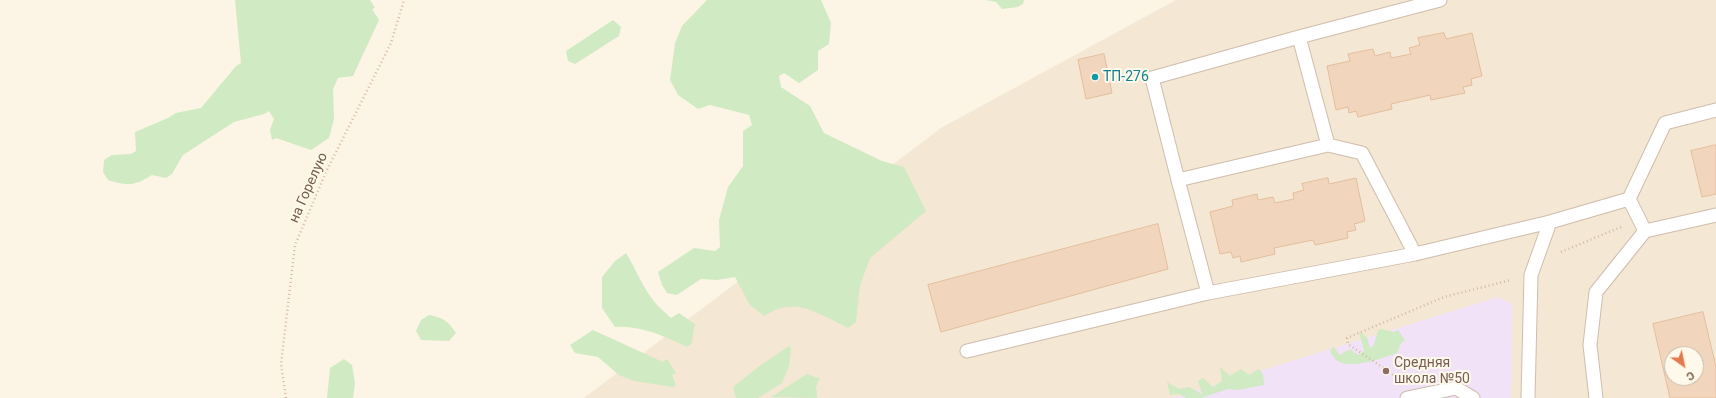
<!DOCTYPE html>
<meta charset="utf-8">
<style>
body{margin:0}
#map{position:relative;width:1716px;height:398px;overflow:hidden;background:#fcf5e5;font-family:Roboto,sans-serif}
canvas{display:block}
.north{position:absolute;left:1664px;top:346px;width:40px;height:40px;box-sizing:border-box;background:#fff9eb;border:1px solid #c8bbab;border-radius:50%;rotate:147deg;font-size:11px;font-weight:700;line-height:16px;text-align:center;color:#755d4a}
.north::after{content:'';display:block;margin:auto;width:14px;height:18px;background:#e5794b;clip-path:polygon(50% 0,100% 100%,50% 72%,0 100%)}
</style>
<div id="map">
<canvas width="1716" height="398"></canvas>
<div class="north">С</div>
</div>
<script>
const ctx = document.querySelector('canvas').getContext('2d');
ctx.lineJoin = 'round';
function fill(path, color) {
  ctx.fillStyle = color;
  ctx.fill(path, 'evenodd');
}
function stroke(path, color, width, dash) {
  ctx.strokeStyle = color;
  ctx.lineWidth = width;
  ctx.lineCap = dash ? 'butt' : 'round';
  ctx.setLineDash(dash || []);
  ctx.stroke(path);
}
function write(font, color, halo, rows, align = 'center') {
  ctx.font = font + ' Roboto,sans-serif';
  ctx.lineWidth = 4;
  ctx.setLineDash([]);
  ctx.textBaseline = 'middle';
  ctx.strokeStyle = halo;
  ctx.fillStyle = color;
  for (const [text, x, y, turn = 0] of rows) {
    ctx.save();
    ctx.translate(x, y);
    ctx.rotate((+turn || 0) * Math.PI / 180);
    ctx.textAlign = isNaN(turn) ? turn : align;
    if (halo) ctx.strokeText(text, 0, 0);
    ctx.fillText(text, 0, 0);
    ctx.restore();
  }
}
const residential = new Path2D(`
 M1176,0H1716V398H584L941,128ZM1672,354H1696V378H1672Z`);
const education = new Path2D(`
 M1498,297L1512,304L1511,398H1173Z`);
const green = new Path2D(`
 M235,0H370L375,8L372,9L379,20L353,76L338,78L333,89L334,119L329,138L311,150L276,138L272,140L270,130L274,119L269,111L264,114L234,122L183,155L172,174L166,178L152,175C135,186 128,186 108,180L103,172L104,160L112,155L131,154L136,151L135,132L168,118L176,113L201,108L236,66L241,63Z
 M707,0H821L831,23L829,44L818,51V70L799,83L784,73L779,76L781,87L810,106L824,133L882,161L904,167L926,211L870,258L860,285L856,322L848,328C839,323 831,319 822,315C800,305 786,302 764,316L750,305L735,277L717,280L701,279L677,295L667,293L662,285L658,272L694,248L715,251L720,247L719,220L728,187L743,166V131L752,125L749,115L710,105L698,109L678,95L670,80L675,43L682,26Z
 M986,0H1024L1023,4L1018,7L1002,9L996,2Z
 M613,20L621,27L619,36L575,64L568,61L566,51Z
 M626,253C636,269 642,286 653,300C658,307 665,312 671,318L679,313L696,325L694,327L692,343L687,347C665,336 639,325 615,327L602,308V277L615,261Z
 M429,315C444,318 448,321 456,333L449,341L421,340L416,331L421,320Z
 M1381,329L1394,332L1398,330L1405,340L1401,343L1397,353C1383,358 1346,372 1334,358C1332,356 1331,352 1330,350L1334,347L1340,355L1350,349L1358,355L1364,351L1359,331L1367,338L1370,348L1374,345L1378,330Z
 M593,330L663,362L667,359L676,373L672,375L676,385L673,387L634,381L619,375L598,357L575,353L570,345Z
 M789,346L791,349L789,366L782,383L758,398H736L733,387L761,365Z
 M344,359L352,365L355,383L353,398H327L330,368Z
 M1220,367L1230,376L1241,369L1249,375L1259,369L1263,374L1264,385L1238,390L1228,389L1201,398H1186L1179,394L1170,395L1167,382L1179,389L1189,387L1202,394L1198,381L1203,378L1213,387L1222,381Z
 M807,374L818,378L820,377L816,387L817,398L771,397Z`);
const building = new Path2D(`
 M1444,33L1446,39L1472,33L1482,76L1471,79L1472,85L1463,87L1465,93L1431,100L1430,95L1391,104L1392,109L1358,117L1356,111L1349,113L1348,107L1336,110L1327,66L1350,61L1348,54L1373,49L1375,56L1390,52L1391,58L1411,54L1409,48L1420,45L1418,38Z
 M1104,54L1112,93L1086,99L1078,60Z
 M1716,145V194L1702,197L1691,151Z
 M1328,178L1329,184L1356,178L1365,221L1354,224L1356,230L1347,232L1348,238L1315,245L1313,240L1274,248L1275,254L1241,262L1240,256L1233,258L1231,252L1220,254L1210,212L1233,206L1232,200L1257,194L1258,200L1273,197L1275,203L1294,199L1293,193L1304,190L1302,184Z
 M1158,224L1168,269L941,332L928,285Z
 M1703,312L1716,367V398H1670L1653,324ZM1672,354H1696V378H1672Z`);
const path = new Path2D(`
 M1561,252L1621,227
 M1400,379L1348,344L1347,338L1444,297L1511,280
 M286,398L281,364L295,245L326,172L391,43L404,0`);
const lane = new Path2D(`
 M1178,180L1152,78L1299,37
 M1645,231L1716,215
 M1415,254L1362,153L1328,145L1299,37L1440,0
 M1208,293L1178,180L1328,145
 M967,351L1208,293L1415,254L1550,222
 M1407,398L1456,388L1473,398
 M1528,398L1531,275L1550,222L1629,199L1665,123L1716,110
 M1596,398L1590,345L1596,292L1645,231L1629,199`);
const markers = [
 [1095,77,4,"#0f9aa8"],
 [1386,371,4,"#8d6e63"]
];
const cultureNames = [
 ["ТП-276",1103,77]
];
const streetNames = [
 ["на Горелую",309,188,-66]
];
const educationNames = [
 ["Средняя",1394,363],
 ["школа №50",1394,379]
];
fill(residential, '#f4e7d3');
fill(education, '#f2e2f8');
fill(green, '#d0eac3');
fill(building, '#f1d6bd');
stroke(building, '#e4be9d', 1);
stroke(lane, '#cebdab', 15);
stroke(path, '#d6b9a0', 2.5, [1, 3]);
stroke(lane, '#fff', 13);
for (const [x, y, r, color] of markers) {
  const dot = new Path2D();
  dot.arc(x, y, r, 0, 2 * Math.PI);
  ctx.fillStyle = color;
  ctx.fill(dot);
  stroke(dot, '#fff9eb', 1.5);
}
write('14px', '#0d838f', '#fff9eb', cultureNames, 'left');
write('14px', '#755d4a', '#fff9eb', streetNames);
write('14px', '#785e54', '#fff9eb', educationNames, 'left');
</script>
